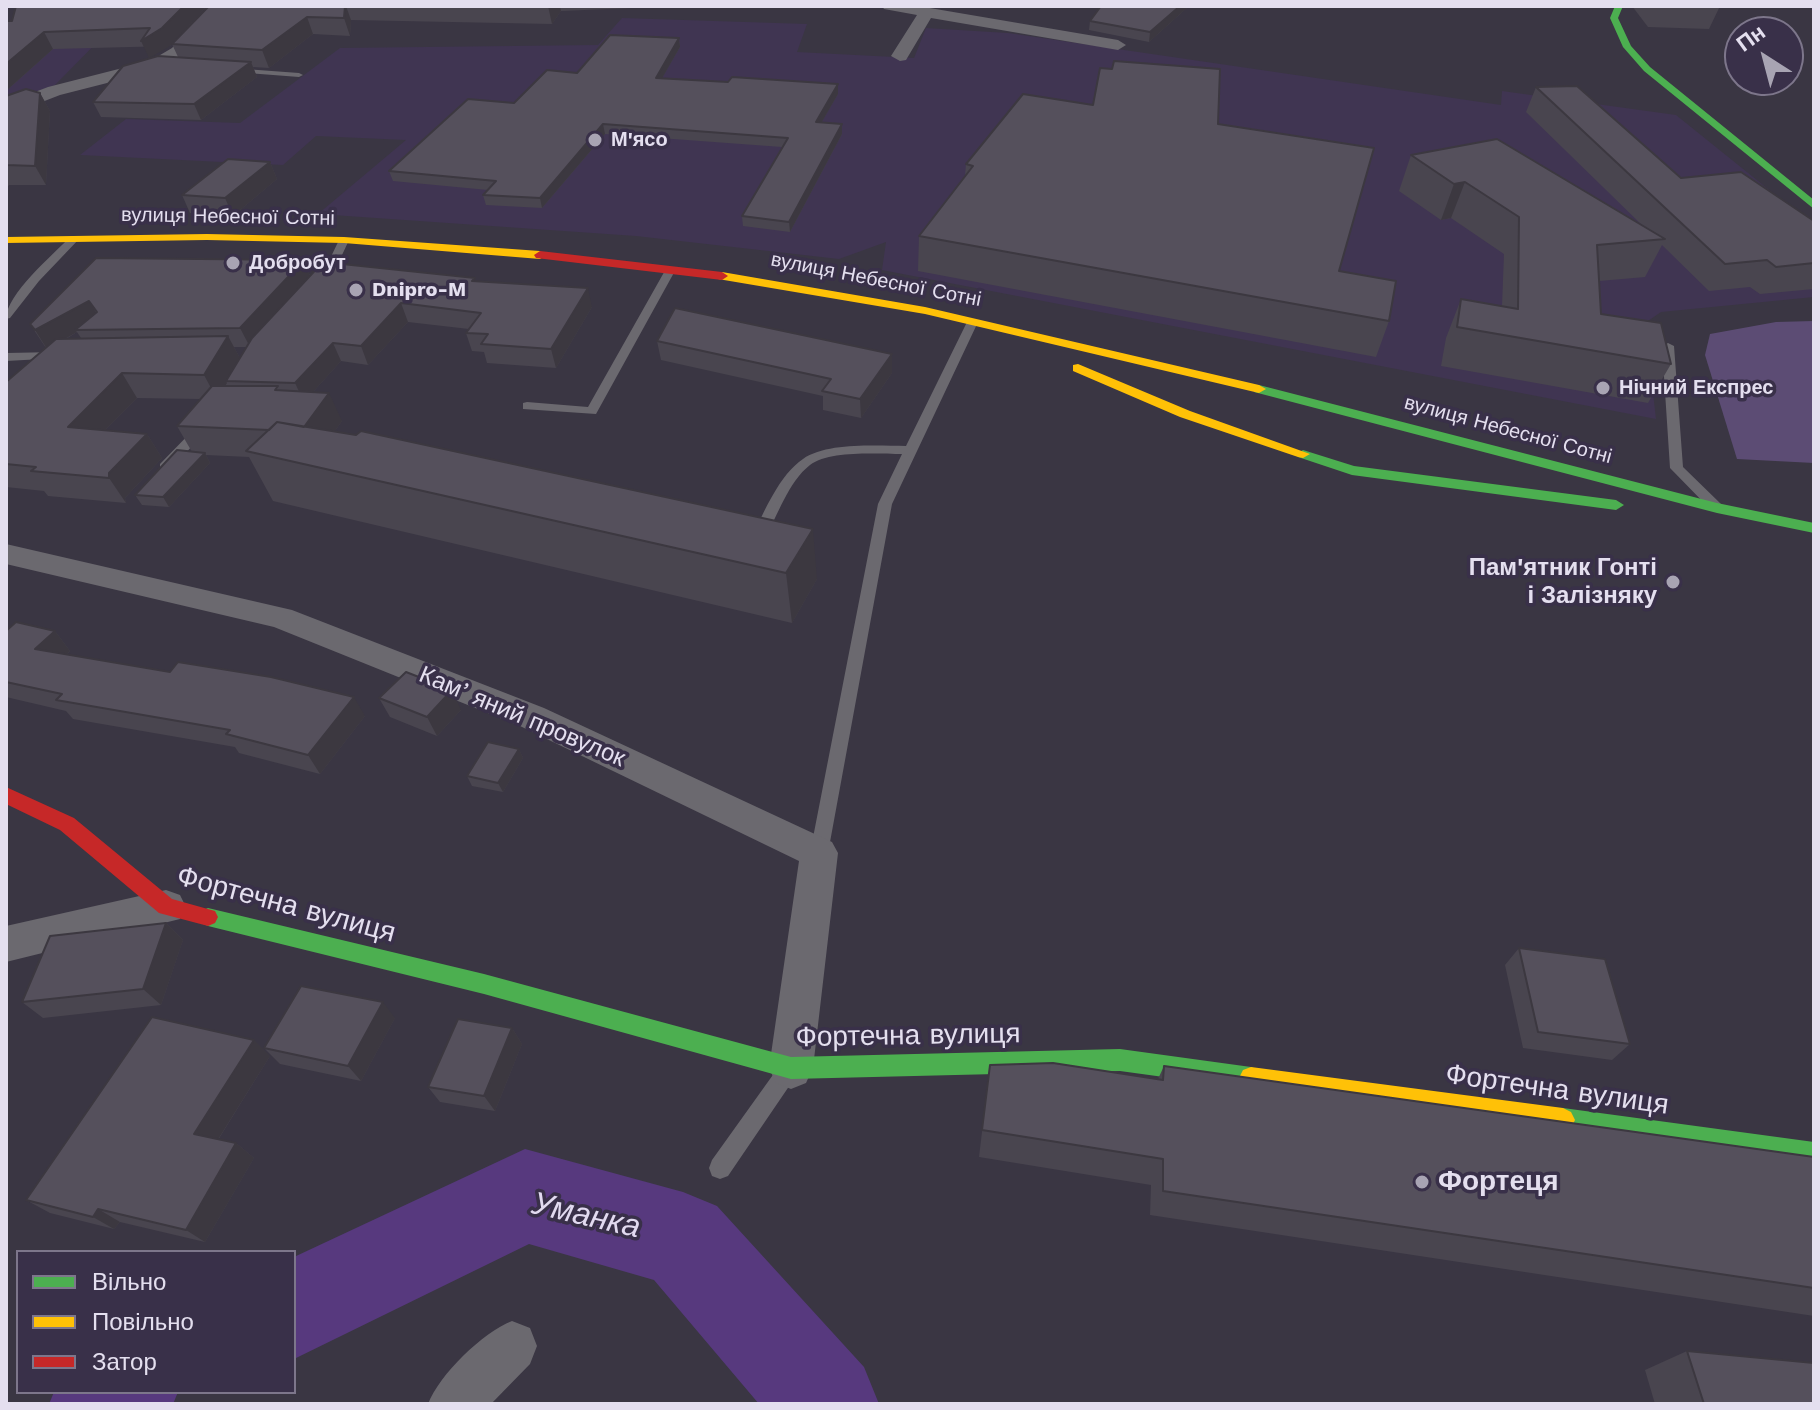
<!DOCTYPE html>
<meta charset="utf-8">
<style>
body{margin:0}
#map{position:relative;width:1820px;height:1410px;overflow:hidden;background:#3a3643;font-family:"Work Sans",sans-serif}
canvas{display:block}
.frame{position:absolute;inset:0;border:8px solid #e4dfef;pointer-events:none}
.legend{position:absolute;left:16px;top:1250px;width:280px;height:144px;box-sizing:border-box;background:#393049;border:2px solid #7d768b;margin:0;padding:10px 14px;list-style:none;font-size:24px;color:#e4dfef}
.legend li{display:flex;align-items:center;gap:16px;height:40px}
.legend b{width:40px;border:2px solid #7d768b}
.north{position:absolute;left:1724px;top:16px;width:80px;height:80px;box-sizing:border-box;background:#393049;border:2px solid #7d768b;border-radius:50%;rotate:324deg;font-size:22px;font-weight:700;line-height:32px;text-align:center;color:#e4dfef}
.north::after{content:'';display:block;margin:auto;width:28px;height:36px;background:#a8a4b3;clip-path:polygon(50% 0,100% 100%,50% 72%,0 100%)}
</style>
<div id="map">
<canvas width="1820" height="1410"></canvas>
<div class="frame"></div>
<ul class="legend">
<li><b style="height:10px;background:#4caf50"></b>Вільно</li>
<li><b style="height:10px;background:#ffc107"></b>Повільно</li>
<li><b style="height:10px;background:#c62828"></b>Затор</li>
</ul>
<div class="north">Пн</div>
</div>
<script>
const ctx = document.querySelector('canvas').getContext('2d');
ctx.lineJoin = 'round';
function fill(path, color) {
  ctx.fillStyle = color;
  ctx.fill(path, 'evenodd');
}
function stroke(path, color, width, dash) {
  ctx.strokeStyle = color;
  ctx.lineWidth = width;
  ctx.lineCap = dash ? 'butt' : 'round';
  ctx.setLineDash(dash || []);
  ctx.stroke(path);
}
function write(font, color, halo, rows, align = 'center') {
  ctx.font = font + ' "Work Sans",sans-serif';
  ctx.lineWidth = 7;
  ctx.setLineDash([]);
  ctx.textBaseline = 'middle';
  ctx.strokeStyle = halo;
  ctx.fillStyle = color;
  for (const [text, x, y, turn = 0] of rows) {
    ctx.save();
    ctx.translate(x, y);
    ctx.rotate((+turn || 0) * Math.PI / 180);
    ctx.textAlign = isNaN(turn) ? turn : align;
    if (halo) ctx.strokeText(text, 0, 0);
    ctx.fillText(text, 0, 0);
    ctx.restore();
  }
}
const built = new Path2D(`
 M622,18L807,24L797,52L914,58L926,28L1008,33L1501,105L1502,91L1676,115L1814,226V297L1661,312L1645,323L1656,419L882,270L886,242L839,259L636,236L318,214L406,140L316,136L283,165L80,155L126,119L240,123L340,48L598,45Z
 M120,19L55,85L6,102V41Z`);
const green = new Path2D(`
 M1814,321V463L1737,459L1705,355L1710,334L1776,322Z`);
const river = new Path2D(`
 M525,1149L683,1192L717,1206L864,1367L879,1404H759L654,1280L529,1244L294,1359V1257Z
 M54,1392H178L173,1404H49Z`);
const lane = new Path2D(`
 M231,68L299,73L303,75L299,77L234,72Z
 M71,236L80,238L39,281L10,318L6,319C6,294 53,255 71,236Z
 M340,238L349,240L336,268L325,282H317L316,280L326,267Z
 M667,267L676,269L596,414L523,409V403L527,402L588,407Z
 M968,320L978,322L892,504L828,853L825,858L819,860L813,858L810,853L878,504L902,454C878,454 830,450 810,465C788,482 778,516 764,539L759,541L752,536C765,511 779,475 803,459C827,442 878,446 906,446Z
 M1668,343L1674,346L1683,467L1721,504V510H1711L1670,468L1662,346Z
 M57,352L61,354V358L6,361V353Z
 M202,424L206,425V431L170,470H160V464L198,425Z
 M787,1062L794,1065L797,1072L794,1079L728,1176L720,1179L712,1176L709,1168L712,1160L780,1065Z`);
const street = new Path2D(`
 M211,6H228L184,56L162,69L60,95L6,116V103L48,87L150,61L172,48Z
 M882,6H918L1118,40L1126,45L1118,50L931,18L906,60L900,61L891,56L917,15L884,9Z
 M6,544L292,610L544,708L832,842L838,853L813,1068L806,1083L791,1089L776,1083L769,1068L799,861L520,726L274,627L6,564Z
 M166,890L180,895L186,907L180,919L6,962V926Z
 M512,1321L530,1328L537,1346L530,1364L491,1404H428C440,1374 482,1333 512,1321Z`);
const fast = new Path2D(`
 M1615,6H1623L1618,18L1631,46L1650,67L1814,200V209L1644,71L1623,47L1610,18Z
 M1259,385L1717,503L1814,523V533L1717,513L1254,392V386Z
 M1303,450L1354,466L1616,500L1624,505L1616,510L1352,475L1298,457L1296,454Z
 M208,908L484,974L791,1057L1120,1049L1251,1067L1259,1070L1263,1078L1259,1086L1251,1089L1120,1071L791,1079L484,994L208,926L201,923L198,917L201,911Z
 M1563,1108L1814,1142V1166L1563,1132L1555,1128L1551,1120L1555,1112Z`);
const slow = new Path2D(`
 M207,234L344,237L540,251L546,255L540,259L344,243L207,240L6,243V237Z
 M722,272L925,307L1259,385L1266,389L1259,393L925,314L718,279V273Z
 M1078,364L1190,411L1310,454L1303,458L1298,457L1180,417L1073,371V365Z
 M1251,1067L1563,1108L1571,1112L1575,1120L1571,1128L1563,1132L1251,1089L1243,1086L1239,1078L1243,1070Z`);
const jam = new Path2D(`
 M540,251L722,272L728,276L722,280L536,258L534,255Z
 M6,787L74,818L172,899L215,911L218,917L215,923L208,926L159,913L60,830L6,804Z`);
const wall = new Path2D(`
 M207,6L170,46L53,49L6,91V21Z
 M209,6H632V8L561,11L552,24L351,20L350,36L313,34L269,68L253,67L257,77L201,120L101,117L93,102L178,57L172,44Z
 M1189,6L1149,42L1089,30L1090,21Z
 M1632,6H1720L1709,29L1648,27Z
 M679,38L680,47L662,78L838,94L821,123L842,134L790,232L743,226L742,216L782,147L605,134L542,208L486,205L483,195L488,190L393,181L389,171L514,103L577,73Z
 M1536,87L1681,178L1814,221V289L1760,294L1750,287L1709,291L1662,245L1645,277L1599,281L1601,314L1671,364L1648,403L1441,366L1446,338L1461,299L1502,306L1504,254L1451,218L1441,220L1399,191L1411,155L1643,226L1526,112Z
 M40,93L50,111L46,185H9L6,189V96Z
 M1218,124L1339,271L1389,321L1376,357L918,271L919,236L965,176L966,164Z
 M270,162L277,179L233,216L190,213L182,195Z
 M96,258L304,260L310,276L476,281L592,307L556,368L487,363L484,352L472,351L466,333L469,329L408,322L368,365L341,361L313,392L342,421L334,432L817,579L792,623L273,501L249,457L206,455L210,463L169,507L142,505L135,495L192,452L177,426L200,399L137,398L105,430L147,434L162,458L125,498L126,503L48,496L44,491L6,487V382L46,348L30,324ZM77,332L81,338L66,339ZM234,347H247L240,358Z
 M657,341L892,354V373L861,418L823,410V396L661,360Z
 M6,631H55L70,651L66,655L365,716L320,774L239,753L235,747L73,719L66,711L6,697Z
 M379,698L461,710L437,736L390,717Z
 M519,749L523,758L503,792L472,786L467,776Z
 M166,923L183,940L161,1005L43,1018L22,1002Z
 M1519,948L1630,1044L1612,1060L1523,1048L1505,965Z
 M395,1018L361,1081L280,1064L264,1048Z
 M512,1028L522,1044L495,1111L440,1102L428,1087Z
 M270,1056L218,1140L236,1143L254,1158L205,1242L120,1222L114,1229L50,1213L26,1200Z
 M990,1065L1158,1079L1164,1066L1814,1157V1316L1150,1215L1151,1185L979,1157Z
 M1687,1351L1814,1404H1655L1645,1370Z`);
const shadedWall = new Path2D(`
 M184,6H207L170,46L149,58L141,41Z
 M345,6H346L351,20L350,36L344,18Z
 M548,6H560L561,11L552,24Z
 M1180,6H1189L1149,42L1150,32Z
 M307,17L313,34L269,68L262,50Z
 M44,32L53,49L6,91V64Z
 M679,38L680,47L657,87L656,78Z
 M251,62L257,77L201,120L194,104Z
 M838,84V94L816,132V122Z
 M40,93L50,111L46,185L35,166Z
 M603,124L605,134L542,208L540,198Z
 M842,124V134L790,232L789,222Z
 M270,162L277,179L233,216L225,198Z
 M1465,182L1451,218L1441,220L1454,184Z
 M304,260L311,279L250,347L240,328Z
 M588,288L592,307L556,368L551,349Z
 M89,301L100,319L75,330L77,332L47,349L35,330Z
 M401,303L408,322L368,365L361,346Z
 M228,336L241,360L226,381L227,383L217,399L204,375Z
 M333,343L341,361L304,402L295,383Z
 M892,354V373L861,418L860,399Z
 M122,373L137,398L84,451L68,427Z
 M329,393L342,421L314,460L300,431Z
 M147,434L162,458L125,498L126,503L109,478V473Z
 M205,453L210,463L169,507L163,497Z
 M813,529L817,579L792,623L786,573Z
 M55,631L70,651L51,669L35,649Z
 M452,690L461,710L437,736L427,717Z
 M354,697L365,716L320,774L308,755Z
 M519,749L523,758L503,792L498,783Z
 M166,923L183,940L161,1005L143,989Z
 M383,1002L395,1018L361,1081L348,1066Z
 M512,1028L522,1044L495,1111L484,1096Z
 M254,1040L270,1056L212,1149L194,1134Z
 M236,1143L254,1158L205,1242L186,1230Z
 M98,1209L120,1222L114,1229L93,1217Z`);
const building = new Path2D(`
 M16,6H184L162,28L141,41L150,28L44,32L6,64V21H12Z
 M209,6H345L344,18L307,17L262,50L172,44Z
 M1101,6H1180L1150,32L1090,21Z
 M610,35L679,38L656,78L728,82L732,77L838,84L816,122L842,124L789,222L742,216L788,138L603,124L540,198L483,195L496,181L389,171L468,99L514,103L547,70L577,73Z
 M158,56L251,62L194,104L93,102L123,66Z
 M1114,61L1220,69L1218,124L1374,148L1339,271L1396,281L1389,321L919,236L973,166L966,164L1023,94L1093,105L1100,68L1112,69Z
 M1577,86L1681,178L1741,172L1814,221V263L1776,267L1767,260L1725,264L1536,87Z
 M26,89L40,93L35,166L6,165V96Z
 M1497,139L1665,239L1597,245L1601,314L1661,323L1671,364L1457,327L1461,299L1518,309L1519,217L1465,182L1454,184L1411,155Z
 M228,159L270,162L225,198L182,195Z
 M96,258L304,260L240,328L75,330L97,312L89,301L35,330L30,324Z
 M323,262L475,278L472,281L588,288L551,349L481,344L488,334L466,333L481,313L401,303L361,346L333,343L295,383L226,381L252,338Z
 M675,308L892,354L860,399L822,391L831,379L657,341Z
 M228,336L204,375L122,373L68,427L147,434L109,473V478L31,471L36,467L6,464V382L56,339Z
 M212,386H278L275,390L329,393L304,427L277,422L269,430L177,426Z
 M277,422L356,435L361,431L813,529L786,573L246,451Z
 M177,450L205,453L163,497L135,495Z
 M16,622L55,631L35,649L170,672L178,662L271,677L354,697L308,755L226,734L230,730L56,700L62,694L6,682V631Z
 M406,672L452,690L427,717L379,698Z
 M488,742L519,749L498,783L467,776Z
 M166,923L143,989L22,1002L50,936Z
 M1519,948L1605,959L1630,1044L1538,1032Z
 M301,986L383,1002L348,1066L264,1048Z
 M152,1017L254,1040L194,1134L236,1143L186,1230L98,1209L93,1217L26,1200Z
 M458,1019L512,1028L484,1096L428,1087Z
 M1053,1063L1163,1080L1164,1066L1814,1157V1288L1163,1191V1159L982,1130L990,1065Z
 M1687,1351L1814,1363V1404H1704Z`);
const markers = [
 [595,140,8,"#a8a4b3"],
 [233,263,8,"#a8a4b3"],
 [356,290,8,"#a8a4b3"],
 [1603,388,8,"#a8a4b3"],
 [1673,582,8,"#a8a4b3"],
 [1422,1182,8,"#a8a4b3"]
];
const farPoinames = [
 ["М'ясо",611,140],
 ["Добробут",249,263],
 ["Dnipro-M",372,290],
 ["Нічний Експрес",1619,388]
];
const farStreetnames = [
 ["вулиця Небесної Сотні",228,217,1],
 ["вулиця Небесної Сотні",876,280,11],
 ["вулиця Небесної Сотні",1508,430,15]
];
const poiNames = [
 ["Пам'ятник Гонті",1657,568],
 ["і Залізняку",1657,596]
];
const streetNames = [
 ["Камʼяний провулок",522,717,23]
];
const nearStreetnames = [
 ["Фортечна вулиця",286,905,15],
 ["Фортечна вулиця",908,1036,-1],
 ["Фортечна вулиця",1557,1090,8]
];
const nearPoinames = [
 ["Фортеця",1438,1182]
];
const nearWaternames = [
 ["Уманка",586,1216,13]
];
fill(built, '#403552');
fill(green, '#5c4c74');
fill(river, '#57397e');
fill(lane, '#6b696f');
fill(street, '#6b696f');
fill(fast, '#4caf50');
fill(slow, '#ffc107');
fill(jam, '#c62828');
fill(wall, '#49454f');
fill(shadedWall, '#3c3840');
fill(building, '#55505c');
stroke(building, '#3c3840', 2);
for (const [x, y, r, color] of markers) {
  const dot = new Path2D();
  dot.arc(x, y, r, 0, 2 * Math.PI);
  ctx.fillStyle = color;
  ctx.fill(dot);
  stroke(dot, '#393049', 3);
}
write('bold 20px', '#e4dfef', '#393049', farPoinames, 'left');
write('20px', '#e4dfef', '#393049', farStreetnames);
write('bold 24px', '#e4dfef', '#393049', poiNames, 'right');
write('24px', '#e4dfef', '#393049', streetNames);
write('28px', '#e4dfef', '#393049', nearStreetnames);
write('bold 28px', '#e4dfef', '#393049', nearPoinames, 'left');
write('italic 32px', '#e2daf0', '#393049', nearWaternames);
</script>
